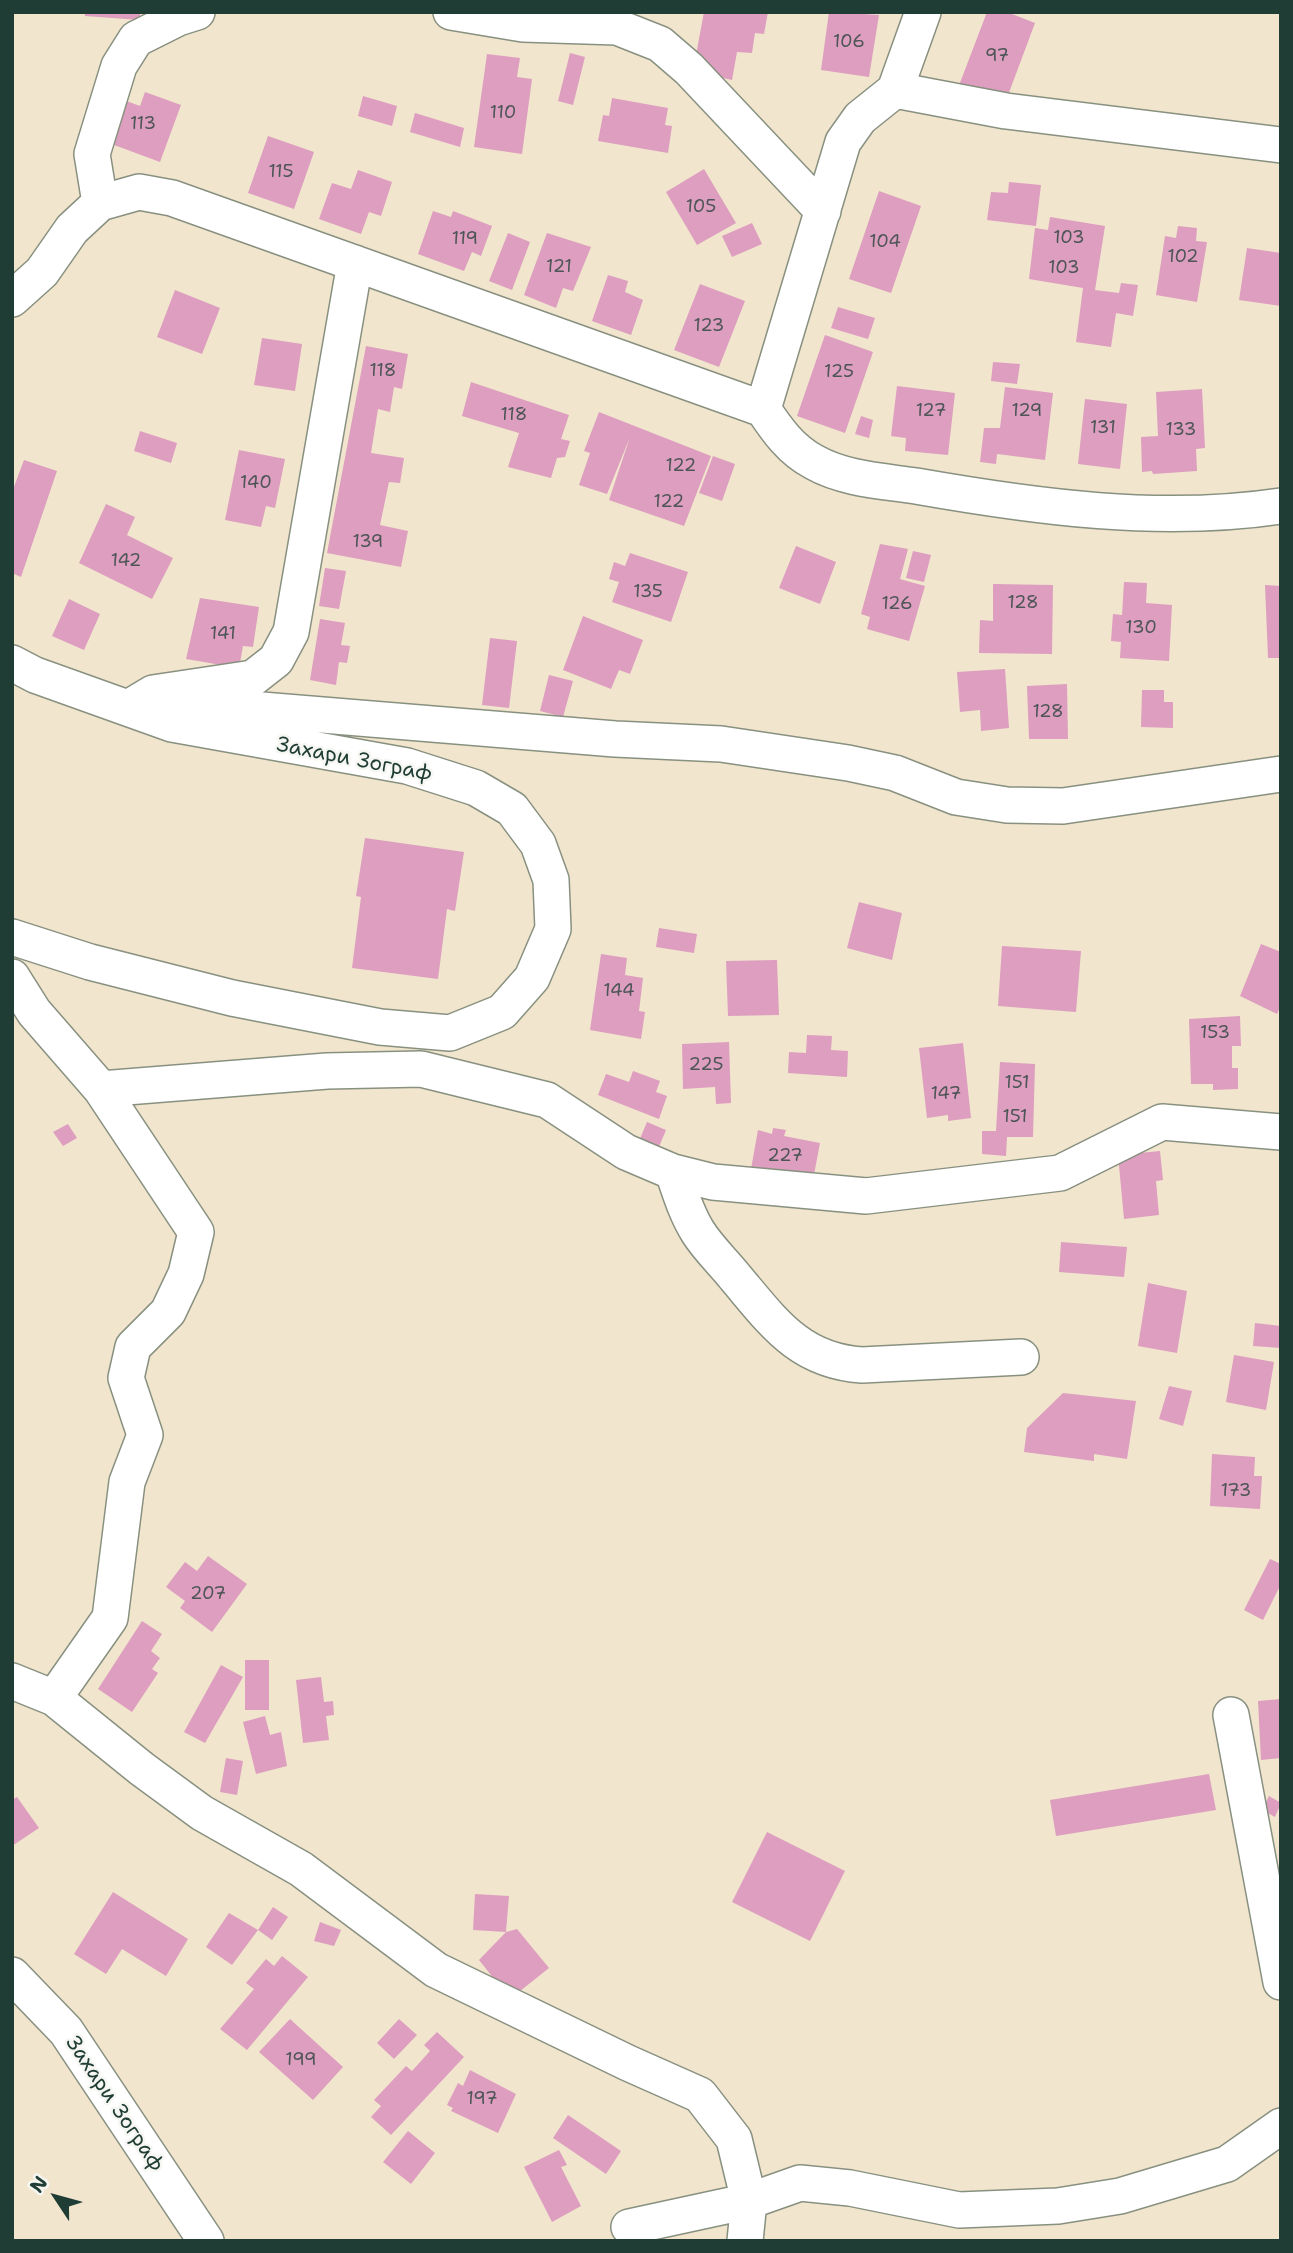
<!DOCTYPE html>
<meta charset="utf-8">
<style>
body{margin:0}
#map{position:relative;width:1293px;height:2253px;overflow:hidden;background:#f1e5cd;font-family:"Shantell Sans",sans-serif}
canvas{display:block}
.frame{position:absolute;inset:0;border:14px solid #1f3d34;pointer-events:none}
.north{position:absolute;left:21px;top:2162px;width:70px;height:70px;-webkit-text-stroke:5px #f6f6f2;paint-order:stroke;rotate:306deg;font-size:19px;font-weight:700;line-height:28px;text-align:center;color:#1f3d34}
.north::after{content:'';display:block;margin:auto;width:24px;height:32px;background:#1f3d34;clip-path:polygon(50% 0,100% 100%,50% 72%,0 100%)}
</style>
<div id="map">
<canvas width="1293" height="2253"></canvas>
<div class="frame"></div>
<div class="north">N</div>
</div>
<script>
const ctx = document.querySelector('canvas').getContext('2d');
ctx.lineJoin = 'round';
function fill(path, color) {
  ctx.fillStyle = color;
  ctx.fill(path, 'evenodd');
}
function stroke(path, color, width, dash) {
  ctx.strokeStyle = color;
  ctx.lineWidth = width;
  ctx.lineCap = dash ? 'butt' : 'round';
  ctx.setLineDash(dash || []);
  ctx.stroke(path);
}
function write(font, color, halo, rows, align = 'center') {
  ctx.font = font + ' "Shantell Sans",sans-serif';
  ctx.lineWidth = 5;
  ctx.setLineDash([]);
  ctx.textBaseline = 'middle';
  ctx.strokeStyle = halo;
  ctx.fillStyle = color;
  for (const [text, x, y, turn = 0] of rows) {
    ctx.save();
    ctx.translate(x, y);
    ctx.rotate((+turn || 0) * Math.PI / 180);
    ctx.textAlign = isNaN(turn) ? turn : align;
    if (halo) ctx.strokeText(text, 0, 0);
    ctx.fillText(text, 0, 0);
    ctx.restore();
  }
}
const building = new Path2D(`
 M85,12H140V20L85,16Z
 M704,12H768L764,34L755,33L752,53L737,52L732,80L693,71Z
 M829,12L879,15L869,77L821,70Z
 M987,12H1007L1035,23L1004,106L958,88Z
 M570,53L585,57L573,105L558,101Z
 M487,54L520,58L517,77L532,79L522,154L474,147Z
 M145,92L181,105L160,162L106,142L121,99L140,106Z
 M363,96L397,106L392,126L358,116Z
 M612,98L668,108L665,125L672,126L668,153L598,141L603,115L609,116Z
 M415,113L464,128L460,147L410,132Z
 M268,136L314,152L294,209L248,193Z
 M704,169L736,223L697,245L666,192Z
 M358,170L392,182L381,216L369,212L361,234L319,219L332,183L351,189Z
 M1009,182L1041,185L1036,226L987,220L991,192L1008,193Z
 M879,191L921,206L891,293L849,279Z
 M433,211L451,217L453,211L492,226L481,256L472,252L464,271L418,254Z
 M1050,217L1105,226L1095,290L1119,293L1121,283L1138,285L1133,316L1116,313L1111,347L1076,342L1083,288L1029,279L1035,228L1048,230Z
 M752,223L762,244L732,257L722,236Z
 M1178,226L1197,228L1196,241L1207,242L1197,302L1156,295L1165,236L1176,238Z
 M508,233L530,242L512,290L489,281Z
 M547,233L591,247L573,291L563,288L556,308L524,295Z
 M1247,248L1281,253V306L1239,300Z
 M608,275L628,281L625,292L643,300L631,335L592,321Z
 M700,284L745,301L719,367L674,350Z
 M175,290L220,308L202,354L157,337Z
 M838,307L875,318L868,339L831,328Z
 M825,335L873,352L845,433L797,416Z
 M262,338L302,344L295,391L254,385Z
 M366,346L408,354L402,389L394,387L390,412L378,409L371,453L404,458L400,483L389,482L380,525L408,531L401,567L327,553Z
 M993,362L1020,364L1017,384L991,381Z
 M471,382L569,415L561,439L570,441L565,457L557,458L551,478L508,467L519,433L462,416Z
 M897,386L955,393L948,455L905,451L906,438L891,436Z
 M1005,387L1053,393L1045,460L997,454L996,464L980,462L984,428H1000Z
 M1202,389L1205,448L1196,449L1197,471L1153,474L1152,471L1142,472L1141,437L1158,436L1156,392Z
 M1085,399L1127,404L1120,469L1078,464Z
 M599,412L711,456L684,526L609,500L630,437L607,494L579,485L590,453L584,451Z
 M861,416L873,420L869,438L855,434Z
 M140,431L177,443L171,463L134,451Z
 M239,450L285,459L275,508L266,506L261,527L225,520Z
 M713,456L735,464L722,501L699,493Z
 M24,460L57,471L21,577L12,573V492Z
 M106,504L135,517L127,535L173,558L152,599L79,563Z
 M880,544L908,549L900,579L925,586L909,641L867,629L870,617L861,614Z
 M796,546L836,562L820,604L779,588Z
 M913,551L931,555L924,582L906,578Z
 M630,553L688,572L671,622L612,602L619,582L609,579L614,562L625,566Z
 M325,568L346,571L339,609L319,606Z
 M1124,582L1147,583L1146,603L1172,605L1169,661L1120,658L1121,642L1111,641L1113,614L1122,615Z
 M993,584L1053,585L1052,654L979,653L980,620L993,621Z
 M1265,585L1281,586V658H1268Z
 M200,598L259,607L253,647L243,646L239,668L186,659Z
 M69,599L100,614L84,650L52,636Z
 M583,616L643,640L630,674L619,670L611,689L563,670Z
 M320,619L345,623L341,645L350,646L347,663L339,662L336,685L310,680Z
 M490,638L517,641L509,708L482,705Z
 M1005,669L1009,728L981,731L980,710L960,712L957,672Z
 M549,675L573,681L563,717L540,711Z
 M1067,684L1068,739H1029L1027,686Z
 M1142,690H1164V702H1173V728L1141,727Z
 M365,838L464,852L455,911L447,909L438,979L352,968L361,897L356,896Z
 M859,902L902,913L892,960L847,948Z
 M659,928L697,934L694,953L656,947Z
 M1261,944L1281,952V1005L1277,1014L1240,996Z
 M1002,946L1081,951L1076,1012L998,1006Z
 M601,954L627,958L625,975L643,978L639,1011L645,1012L641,1039L590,1030Z
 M777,960L779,1015L728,1016L726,961Z
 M1240,1016L1241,1046H1232V1068H1238V1089L1213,1090V1084H1191L1189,1019Z
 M807,1035L832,1036L831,1050L848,1051L847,1077L788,1073L789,1052L806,1053Z
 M729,1042L731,1103L716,1104L715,1087L683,1089L682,1044Z
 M963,1043L971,1118L948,1121V1115L927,1118L919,1048Z
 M1000,1062L1035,1064L1033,1137H1007L1006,1156L982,1154V1131H996Z
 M633,1071L660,1081L656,1092L667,1096L659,1119L598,1095L606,1074L629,1082Z
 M647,1122L666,1130L653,1161L634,1153Z
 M68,1124L77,1138L63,1146L53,1132Z
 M773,1128L786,1130L784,1136L820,1143L813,1180L751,1169L758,1130L772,1134Z
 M1160,1151L1163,1180L1156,1181L1159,1215L1124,1219L1118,1155Z
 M1061,1242L1127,1247L1124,1277L1059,1272Z
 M1148,1283L1187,1291L1177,1353L1138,1346Z
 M1255,1323L1281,1326V1348L1253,1346Z
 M1234,1355L1274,1362L1266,1410L1226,1402Z
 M1169,1386L1192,1391L1183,1426L1159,1419Z
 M1063,1393L1136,1401L1127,1459L1094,1454V1461L1024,1452L1027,1428Z
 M1212,1454L1255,1457L1254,1476H1262L1260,1509L1210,1506Z
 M208,1556L247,1584L212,1632L180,1608L185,1601L166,1587L185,1562L197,1571Z
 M1270,1559L1281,1564V1584L1263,1620L1244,1610Z
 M142,1621L162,1634L151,1651L160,1658L152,1669L158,1673L132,1712L98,1689Z
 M245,1660H269V1710H245Z
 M221,1665L243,1677L205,1743L184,1732Z
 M321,1677L324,1702L333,1701L334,1715L326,1716L329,1740L303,1743L296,1680Z
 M1281,1699V1758L1261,1760L1258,1701Z
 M265,1716L270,1735L281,1732L287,1766L256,1774L243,1722Z
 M226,1758L243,1761L237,1795L220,1792Z
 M1209,1774L1216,1810L1056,1836L1050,1800Z
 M1269,1796L1281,1803L1275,1817L1262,1810Z
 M17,1797L39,1828L12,1846V1800Z
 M767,1832L845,1871L810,1941L732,1902Z
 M113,1892L188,1939L166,1976L122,1949L106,1974L74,1954Z
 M475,1894L509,1896L506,1932L473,1930Z
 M273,1907L288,1917L272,1940L258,1930Z
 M229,1913L258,1930L232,1965L206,1947Z
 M320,1922L341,1930L334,1946L314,1941Z
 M517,1929L549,1968L510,1999L479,1960L506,1932Z
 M282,1956L308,1977L247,2050L220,2029L254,1989L246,1983L266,1959L274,1966Z
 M290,2019L343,2067L313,2100L259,2052Z
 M399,2019L417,2035L394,2059L377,2043Z
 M437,2032L464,2057L391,2135L371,2117L381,2106L374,2100L406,2066L412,2071L430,2051L424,2045Z
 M470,2070L516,2094L498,2133L451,2111L453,2108L447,2105L458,2083L463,2086Z
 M568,2115L621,2151L606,2174L553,2138Z
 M408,2131L435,2153L411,2184L383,2162Z
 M559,2150L567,2165L561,2167L581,2206L552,2222L524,2167Z`);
const street = new Path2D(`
 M451,12L523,24L617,27L660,44L689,69L823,211
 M895,90L1006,111L1281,145
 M100,203L92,154L119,66L136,39L178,18L197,12
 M12,299L42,272L72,229L100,203L139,192L172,198L763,409C777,430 791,450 814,462C844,479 882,481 916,486C1036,507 1160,524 1281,506
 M763,409L843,142L860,118L895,90L923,12
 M12,663L35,675L172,724L407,766L476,788L512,809L538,844L551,880L553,929L532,978L502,1012L450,1033L380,1027L232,998L90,962L12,937
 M128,708L153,693L253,678L276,660L291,632L355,263
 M175,723L225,707L615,739L721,744L848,763L895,773L956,797L1007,805L1063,806L1281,774
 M12,977L34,1012L101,1089L327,1071L421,1069L547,1100L626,1152L673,1172L713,1182L866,1196L1060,1173L1162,1122L1281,1132
 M673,1172C680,1192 686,1213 698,1232C708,1248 723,1262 735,1277C773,1322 799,1361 862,1365L1021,1357
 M12,1681L54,1698L142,1769L202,1813L301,1869L436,1970L628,2063L700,2095L734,2139L749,2201L745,2241
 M54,1698L110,1618L127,1482L145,1435L126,1378L133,1347L168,1312L186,1274L196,1232L101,1089
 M1231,1715L1281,1982
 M12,1975L66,2031L206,2241
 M629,2227L749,2201L800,2183L850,2188L959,2210L1058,2206L1120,2196L1227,2164L1281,2126`);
const numberNames = [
 ["106",849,42],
 ["97",997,56],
 ["110",503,113],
 ["113",143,124],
 ["115",281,172],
 ["105",701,207],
 ["103",1069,238],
 ["119",465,239],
 ["104",885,242],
 ["102",1183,257],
 ["121",559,267],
 ["103",1064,268],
 ["123",709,326],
 ["118",383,371],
 ["125",839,372],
 ["127",931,411],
 ["129",1027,411],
 ["118",514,415],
 ["131",1103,428],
 ["133",1181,430],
 ["122",681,466],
 ["140",256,483],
 ["122",669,502],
 ["139",368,542],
 ["142",126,561],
 ["135",648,592],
 ["128",1023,603],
 ["126",897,604],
 ["130",1141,628],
 ["141",223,634],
 ["128",1048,712],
 ["144",619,991],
 ["153",1215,1033],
 ["225",706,1065],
 ["151",1017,1083],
 ["147",946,1094],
 ["151",1015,1117],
 ["227",785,1156],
 ["173",1236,1491],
 ["207",208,1594],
 ["199",301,2060],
 ["197",482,2099]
];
const streetNames = [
 ["Захари Зограф",354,760,11],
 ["Захари Зограф",114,2104,56]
];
fill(building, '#dd9ebf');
stroke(street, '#889180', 38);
stroke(street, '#fff', 35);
write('18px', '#4e5557', null, numberNames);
write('21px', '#1f3d34', '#f6f6f2', streetNames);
</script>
